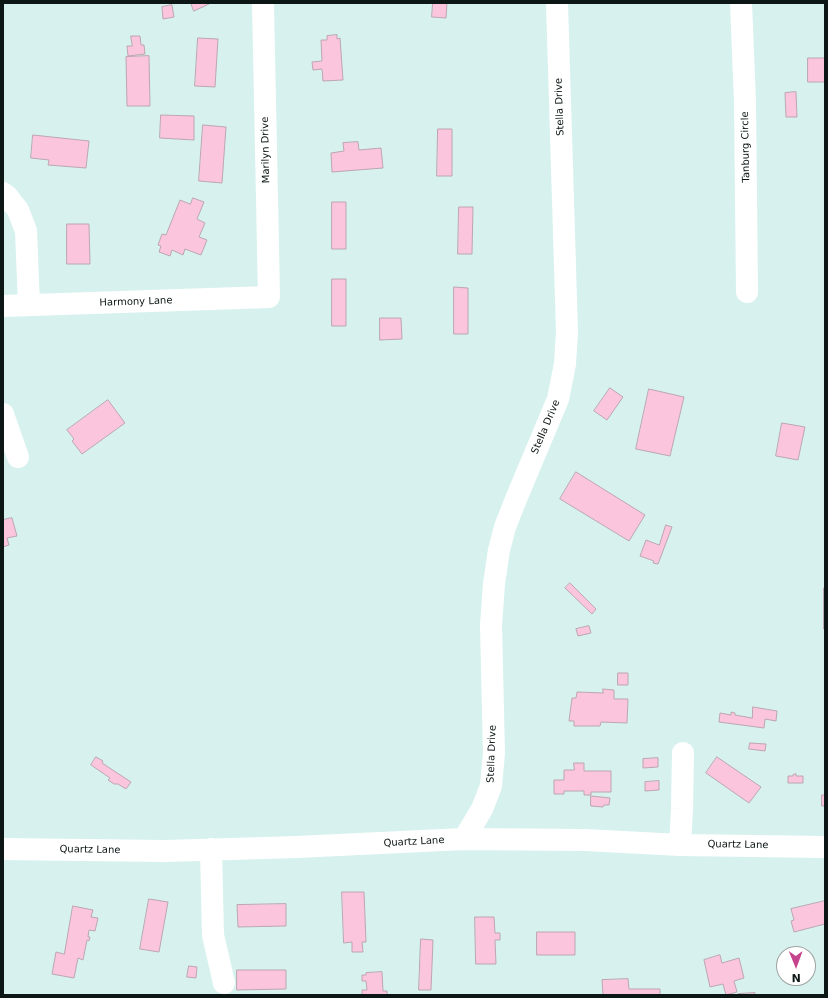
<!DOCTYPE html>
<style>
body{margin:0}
#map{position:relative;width:828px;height:998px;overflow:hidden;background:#d7f2ee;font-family:"DejaVu Sans",sans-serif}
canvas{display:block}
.frame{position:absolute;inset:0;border:4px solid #0c1615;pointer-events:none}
.north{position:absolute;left:776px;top:946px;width:40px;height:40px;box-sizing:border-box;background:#fff;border:1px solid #9ea2a1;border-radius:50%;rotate:179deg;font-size:11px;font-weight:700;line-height:16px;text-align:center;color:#0c1615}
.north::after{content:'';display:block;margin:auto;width:14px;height:18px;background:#c5448d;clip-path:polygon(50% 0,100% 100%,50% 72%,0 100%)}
</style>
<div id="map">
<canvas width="828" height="998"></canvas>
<div class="frame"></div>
<div class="north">N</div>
</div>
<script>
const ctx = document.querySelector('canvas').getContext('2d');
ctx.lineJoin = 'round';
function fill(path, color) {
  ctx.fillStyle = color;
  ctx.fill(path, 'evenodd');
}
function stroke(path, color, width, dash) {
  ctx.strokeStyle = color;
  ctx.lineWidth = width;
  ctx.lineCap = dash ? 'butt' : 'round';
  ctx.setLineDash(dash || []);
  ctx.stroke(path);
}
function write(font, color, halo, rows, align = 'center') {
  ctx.font = font + ' "DejaVu Sans",sans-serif';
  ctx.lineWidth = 3.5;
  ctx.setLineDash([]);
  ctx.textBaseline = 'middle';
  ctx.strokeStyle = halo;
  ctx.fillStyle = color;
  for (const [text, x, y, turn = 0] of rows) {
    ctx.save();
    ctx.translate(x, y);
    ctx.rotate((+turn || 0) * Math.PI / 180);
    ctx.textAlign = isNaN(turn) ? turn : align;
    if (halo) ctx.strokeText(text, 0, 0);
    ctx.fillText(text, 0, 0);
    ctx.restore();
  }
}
const building = new Path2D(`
 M191,3H209V4L194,11Z
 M433,3H447L446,18L432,17Z
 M172,5L174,17L163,19L162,7Z
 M337,35V39L340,38L343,80L323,81L322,69L313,70L312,62L322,61L321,40H327V36Z
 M131,36H140L141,45H144L145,54L128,56L127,46H132Z
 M198,38L218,39L215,87L195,86Z
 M149,56L150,106H127L126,57Z
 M808,58H825V82H808Z
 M796,92L797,117H786L785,93Z
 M161,115L194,116V140L160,138Z
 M203,125L226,127L222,183L199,181Z
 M438,129H452V176H437Z
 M33,135L89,141L86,168L48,165L49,160L31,158Z
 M358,142L359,150L381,148L383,168L332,172L331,153L344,151L343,143Z
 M193,198L204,202L197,219L205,223L199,237L207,240L201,255L185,249L183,255L172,250L170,256L159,252L161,246L158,245L162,234L166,235L180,200L190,204Z
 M332,202H346V249H332Z
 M459,207H473L472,254H458Z
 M67,224H89L90,264H67Z
 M332,279H346V326H332Z
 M454,287L468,288V334H454Z
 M380,318H401L402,339L380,340Z
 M610,388L623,397L607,420L594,411Z
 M649,389L684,397L670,456L636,449Z
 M108,400L125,423L82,454L72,441L74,439L67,430Z
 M782,423L805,427L798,460L776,456Z
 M576,472L645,515L629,541L560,499Z
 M12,518L17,536L7,538L9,545L3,547V520Z
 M666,525L672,527L658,564L653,563L654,561L640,556L646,540L659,545Z
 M570,583L596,609L592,614L565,588Z
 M824,588H825V629H824Z
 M589,626L591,633L578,636L576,629Z
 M618,673H628V685H618Z
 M603,689L614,690V699H628L627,723L601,722L600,726H574V721H569L572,698H576L577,692L603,693Z
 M753,707L777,711L776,721L765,719L764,728L719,722L720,713L731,715V712L735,713V715L752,718Z
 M750,743L766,744L765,751L749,749Z
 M96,757L103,761L102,763L131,782L126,789L118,784H114L108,780L110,778L91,765Z
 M717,757L761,787L749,803L706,773Z
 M658,758V767L643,768V759Z
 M574,763H584V771H611V792H591V795H584V791H564V794H554V780H564V770H574Z
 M796,774V776H803V783H788V776H793V775Z
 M659,781V790L645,791V782Z
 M822,795H825V806H822Z
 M591,796L610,798L609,805H604L603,807L591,806Z
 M342,892H364L366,942H362L363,952H352V942L344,943Z
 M149,899L168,902L159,952L140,949Z
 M825,901V924L794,932L791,921L794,920L791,909Z
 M286,904V926L238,927L237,905Z
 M73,906L93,910L91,917L98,918L95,931L89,930L88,937H90L89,941L87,940L83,960L78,958L74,978L52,974L56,952L64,954Z
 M475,917H494L495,933H500V940H495L496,964H476Z
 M537,932H575V955H537Z
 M421,939L433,940L431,990H419Z
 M720,955L722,963L739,958L744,978L734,981L737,992L726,995L723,984L710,987L704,960Z
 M189,966L197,967L196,978L187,977Z
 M237,970H286V989L237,990Z
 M382,972L383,991H387V995H362V990H367L366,981H362V975H366V973Z
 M628,979L629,989H660V995H603L602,980Z
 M755,993V995H738V994Z`);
const minor = new Path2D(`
 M741,3L745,103L747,292
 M3,193L7,196L18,210L26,231L29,305
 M3,306L269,297L263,3
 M3,414L18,457
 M464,839L482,809L491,786L494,753L491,625L494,584L499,550L505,527L516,499L558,399L565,364L567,332L557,3
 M680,845L682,809L683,753
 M3,849L165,851L297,847L464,839L585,840L680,845L825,847
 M211,849L213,935L224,983`);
const streetNames = [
 ["Stella Drive",560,107,-92],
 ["Tanburg Circle",746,147,-91],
 ["Marilyn Drive",266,150,-91],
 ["Harmony Lane",136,302,-2],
 ["Stella Drive",546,427,-67],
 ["Stella Drive",492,754,-88],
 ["Quartz Lane",414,842,-3],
 ["Quartz Lane",738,845,1],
 ["Quartz Lane",90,850,1]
];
fill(building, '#fac5dd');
stroke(building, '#bca6af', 1);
stroke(minor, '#fff', 22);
write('10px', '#0c1615', '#fff', streetNames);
</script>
